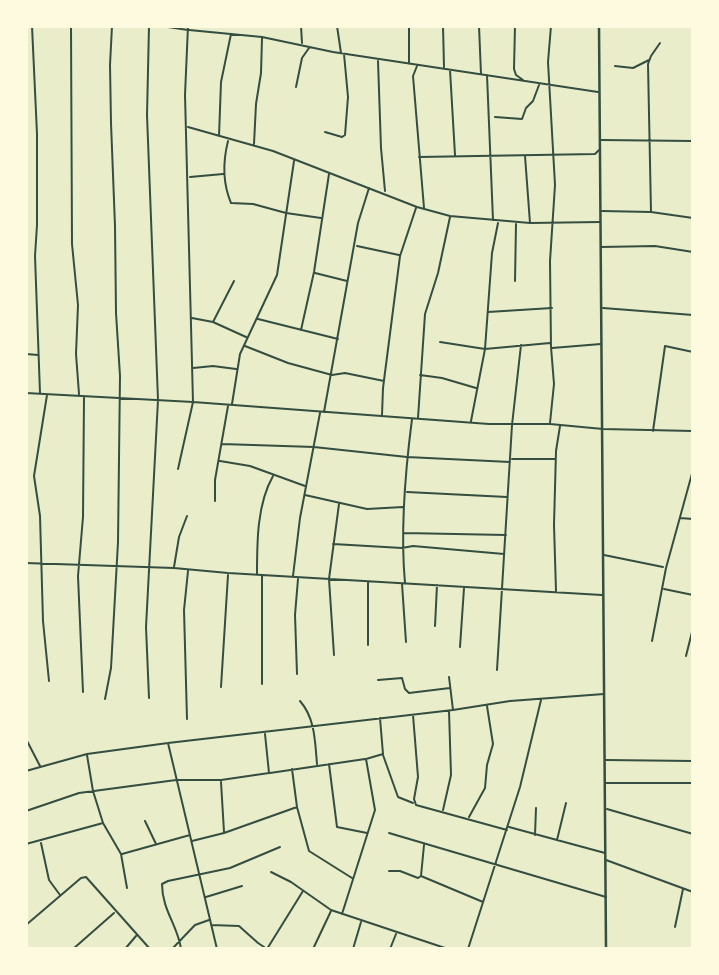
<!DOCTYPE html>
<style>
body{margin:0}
#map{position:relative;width:719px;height:975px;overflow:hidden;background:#e9edc9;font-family:Georgia,serif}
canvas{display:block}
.frame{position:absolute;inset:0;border:28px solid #fefae0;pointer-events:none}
</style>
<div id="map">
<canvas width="719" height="975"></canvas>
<div class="frame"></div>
</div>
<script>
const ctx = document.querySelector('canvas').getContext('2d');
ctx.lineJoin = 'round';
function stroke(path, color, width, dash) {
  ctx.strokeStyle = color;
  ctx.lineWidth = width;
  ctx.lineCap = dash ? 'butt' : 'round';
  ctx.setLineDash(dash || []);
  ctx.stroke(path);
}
const minor = new Path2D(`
 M32,26L37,134V225L35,256L40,393
 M71,26L72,244L78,305L76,354L79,394
 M149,26L147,115L158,400L146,627L149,698
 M161,26L188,30
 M301,26L302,43
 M337,26L341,53
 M443,26L444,67
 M479,26L481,74
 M515,26L514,69L516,75L523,80
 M189,30L262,37L333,52L598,92
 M378,61L381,148L385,191
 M409,64V26
 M417,66L413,76L424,208
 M615,66L633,68L649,60
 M450,70L455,155
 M487,75L493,220
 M296,87L302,58L309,48
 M693,110V146
 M495,117L522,119L526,108L533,101L539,85
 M188,127L273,151L417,207L450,216L530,223L600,222
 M325,132L342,137L345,135L348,97L344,54
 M219,136L221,82L231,34
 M601,140L693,141
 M228,141C223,161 223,184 231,203L253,204L286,213L321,218
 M254,144L256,104L261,73L262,38
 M525,156L530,223
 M419,157L595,154L599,150
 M190,177L223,174
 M602,211L651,212L693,218
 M651,212L648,64L651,56L660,43
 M357,246L399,255
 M601,247L655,246L693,252
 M315,273L347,281
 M515,281L516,224
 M603,308L693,315
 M488,312L552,308
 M192,318L213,322L246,337
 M258,319L338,339
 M213,322L234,281
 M301,330L314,272L329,174
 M440,342L485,349L550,343
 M245,346L288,363L332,375L345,373L384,381
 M552,348L601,344
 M26,354L38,355
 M193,368L213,366L236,369
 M420,375L442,378L476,388
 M26,393L193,402L489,424H550L603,429L693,431
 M47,395L34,476L40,516L43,621L49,681
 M232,404L240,354L277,275L294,161
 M324,412L358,223L369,188
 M382,415L383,388L400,256L416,208
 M418,418L425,314L438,273L450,217
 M471,421L485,349L492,253L498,223
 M550,423L554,384L551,347L550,261L555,185L548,62L551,26
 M653,431L665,346L693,352
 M222,444L314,447L407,457L510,462
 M512,459H555
 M220,461L250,466L305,486
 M178,469L193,402L185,95L188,26
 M407,492L507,497
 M305,495L367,509L403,507
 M215,501V480L228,406
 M680,518L693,519
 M404,533L506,535
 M333,544L402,548L413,546L504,554
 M604,555L663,567
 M26,563L174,568L228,573L602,595
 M174,567L179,537L187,516
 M257,574C257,542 257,504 273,476
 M293,576L300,518L320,413
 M405,583C400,529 405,473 412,419
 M402,584L406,642
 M664,589L693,595
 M556,591L554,525L556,451L560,426
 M435,626L437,585
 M652,641L666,568L693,470
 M368,645V583
 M460,647L464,588
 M334,655L329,579L339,504
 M686,656L693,628
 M497,670L512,425L521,345
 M297,674L295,615L298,579
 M449,677L453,710
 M378,680L402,678L405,689L409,693L450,688
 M262,684V576
 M221,687L228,575
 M83,692L78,576L83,517L84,397
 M105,699L111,668L118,542L120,376L116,313L115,226L111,123L110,65L112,26
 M300,701C315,718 315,741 317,764
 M413,715L418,777L414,799L416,805L507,830
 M187,719L184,610L188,571
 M26,739L40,766
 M168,743L217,949
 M87,755L93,791L103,823L121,854L127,888
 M383,755L398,797L413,803
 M606,760L693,761
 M329,764L337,827L367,833
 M292,769L297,807L309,851L352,878
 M26,771L87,754L168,743L453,710L510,701L604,694
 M270,773L365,759
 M221,782L224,832
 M606,783H693
 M607,809L693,834
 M443,810L451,775L449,711
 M26,811L79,793L176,780H221L269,773L265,734
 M469,817L485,788L487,765L493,744L487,706
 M145,821L156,844
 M509,827L605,853
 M389,833L606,897
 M535,835L536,808
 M557,840L566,803
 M192,841L224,833L297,807
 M41,843L49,880L60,895
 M26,844L103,823
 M424,845L421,876L483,902
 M122,854L190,835
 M606,860L693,892
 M389,871H400L418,878L421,876
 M271,872L291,882L331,910L448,949
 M206,897L242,886
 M342,914L375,810L366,759L383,754L380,718
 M26,925L81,878L86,877L150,949
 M211,925L239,926L258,943L267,949
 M675,927L683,889
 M73,949L114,913
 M125,949L136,936
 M172,949L195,925L209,920
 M181,949C178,926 162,910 162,884L168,881L230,868L280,847
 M267,949L303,891
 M313,949L331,911
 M353,949L361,922
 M390,949L396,934
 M468,949L520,787L541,700`);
const secondary = new Path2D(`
 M599,26L606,949`);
stroke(minor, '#344e41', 2);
stroke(secondary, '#344e41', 2.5);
</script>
